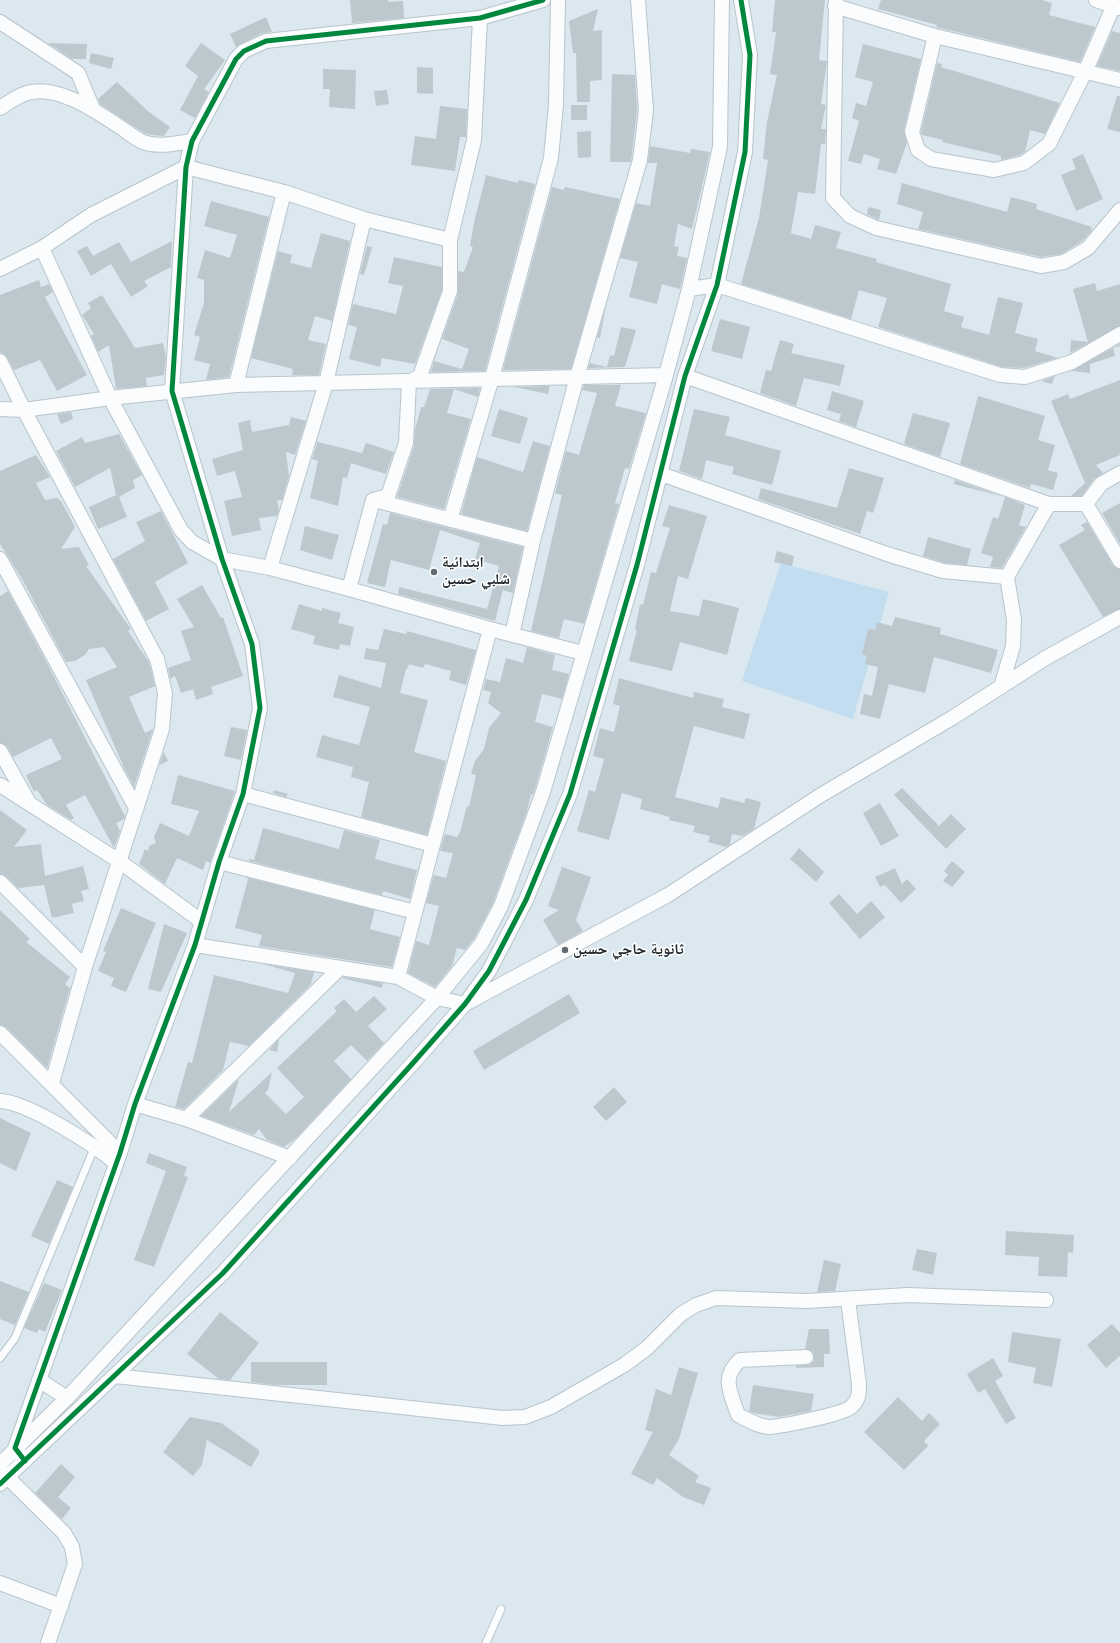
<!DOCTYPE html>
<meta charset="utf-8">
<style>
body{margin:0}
canvas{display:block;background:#dbe8f0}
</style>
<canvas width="1120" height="1643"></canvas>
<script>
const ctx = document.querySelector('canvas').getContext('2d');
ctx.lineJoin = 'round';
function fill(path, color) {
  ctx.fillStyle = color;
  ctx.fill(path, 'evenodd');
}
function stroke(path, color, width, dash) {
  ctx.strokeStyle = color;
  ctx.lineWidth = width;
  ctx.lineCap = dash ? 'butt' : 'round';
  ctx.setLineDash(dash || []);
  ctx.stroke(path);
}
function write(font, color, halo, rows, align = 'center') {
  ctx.font = font + ' Jost,"Noto Naskh Arabic",sans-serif';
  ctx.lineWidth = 3;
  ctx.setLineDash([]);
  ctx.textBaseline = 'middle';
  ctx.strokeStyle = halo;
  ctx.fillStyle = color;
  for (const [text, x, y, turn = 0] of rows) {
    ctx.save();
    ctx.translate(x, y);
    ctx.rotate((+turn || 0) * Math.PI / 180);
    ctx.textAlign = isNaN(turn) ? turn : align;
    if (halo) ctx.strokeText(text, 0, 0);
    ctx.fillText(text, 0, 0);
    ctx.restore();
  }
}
const green = new Path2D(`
 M781,563L889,592L853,719L742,681Z`);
const building = new Path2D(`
 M350,0H388L389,2L403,1L404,18L352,23Z
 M775,0H825L819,60L827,61L821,104L826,105L821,129H826L825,144H821L815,194L798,192L791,233L811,239L815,225L841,232L836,248L877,259L876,262L951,284L944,311L964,317L961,327L989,335L998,297L1023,303L1015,333L1038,339L1035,351L1058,358L1024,368L1002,367L878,327L887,298L859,290L851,319L741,284L759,218L768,160L763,159L767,122L777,75L770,74L776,32H772Z
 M881,0H1042L1052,3L1049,15L1095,27L1080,62L936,27L937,25L878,9Z
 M598,9L593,31L602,30V80L590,81V102H577L576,53H573L569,21Z
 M266,17L272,32L262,33L236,47L230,34Z
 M1112,31L1120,33V71L1097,66Z
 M48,43L87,44L86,59H72Z
 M201,43L225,60L204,89L209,92L195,118L180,110L198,76L185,66Z
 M863,44L921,59L904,130L907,143L896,174L877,169L880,159L864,154L861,164L848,161L859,121L852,118L856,103L866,106L873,82L855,77Z
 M91,53L114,58L111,69L89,63Z
 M937,63L942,64L941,67L1060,103L1045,134L1030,130L1025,152L1020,155L1001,160V156L942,142L943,140L922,135L921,132Z
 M417,67L433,68V94L417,93Z
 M323,69L356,70L355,109L329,107L330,89H323Z
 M612,74L635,75L637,110L631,162H610Z
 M117,82L149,112L170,127L164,136L151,135L144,133L100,104L98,99Z
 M387,90L389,104L376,106L374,91Z
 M1117,96H1120V132L1107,129Z
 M571,105H587V120H571Z
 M440,106L467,109L466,137H460L455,171L411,165L415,136L436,139Z
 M591,131V157L578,158L577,132Z
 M650,146L690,153L691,149L710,152L692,229L678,224L674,246L679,247L677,256L687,258L680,289L662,284L657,304L629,297L638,262L620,258L636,203L650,206L657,163H648Z
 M1083,154L1103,199L1076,211L1061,175L1076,169L1072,159Z
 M486,175L518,183L519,180L535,184L485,371L431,372L434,361L462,369L469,349L442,339L458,294V271L464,272L473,247L470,246L474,222Z
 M902,183L1007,212L1011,197L1037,204L1036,209L1092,227L1091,232L1082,241L1061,254L1041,257L918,229L923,212L897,204Z
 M552,187L564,190L565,187L620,199L571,369L503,370Z
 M211,201L269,217L229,377L206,380L210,364L194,360L200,337L194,335L204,303V280L197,278L205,250L230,258L237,235L204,226Z
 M868,207L881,210L879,220L867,214Z
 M321,233L350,241L332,321L315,316L308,340L326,344L319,375H292L293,369L251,358L278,251L292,255L290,263L311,268Z
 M172,241L171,267L144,281L148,286L131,297L111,264L91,276L77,251L87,246L93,256L119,242L131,262Z
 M367,246L372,247L364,275L360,274Z
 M394,257L442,267V290L415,364L382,358L380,367L349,359L357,327L348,325L353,304L396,314L403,286L388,283Z
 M39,280L41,287L49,284L53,292L45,297L87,375L57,391L40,360L14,370L7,357L0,352V295Z
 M1095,283L1097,291L1120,284V326L1070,353L1071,340L1088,342L1073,289Z
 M102,295L135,348L163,343L166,357L164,375L146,378L147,386L116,389L109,345L98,352L91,336L94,334L82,315L91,308L88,303Z
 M606,306L600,338H597Z
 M720,319L750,327L742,359L711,351Z
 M621,327L636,330L625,367L588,368L590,363L607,367L610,355L614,356Z
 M780,340L794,344L791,353L845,365L840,386L804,378L796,406L760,393L766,370L771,371Z
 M1120,344V346L1113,348L1115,356L1090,364V373L1071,371Z
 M1055,376L1052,384L1041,381Z
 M1120,380V455L1096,465L1103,473L1094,479L1082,496H1071L1085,483L1051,401L1068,394L1070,399Z
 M584,385H621L615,406L646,413L629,469L625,468L615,503L619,504L584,624L564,619L559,638L531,631L562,495L555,493L566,451L579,455L597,393L582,390Z
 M550,386L548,394L514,387Z
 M480,388L478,397L454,389L447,413L471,419L444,509L397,497L414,446L415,430L421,407H424L430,389Z
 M832,391L864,401L856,427L839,421L841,414L827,410Z
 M978,396L1045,416L1038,440L1055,445L1048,470L1058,473L1053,490L1031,484L1030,488L960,464Z
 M499,409L528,418L520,444L491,436Z
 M694,409L730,417L725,435L781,451L772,485L732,474L734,467L706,460L702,479L679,471Z
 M71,412L73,419L61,424L57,414Z
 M913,413L950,423L940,457L904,444Z
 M291,417L306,421L295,455L286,452L289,476L282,500H277L279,510L277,516L259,518L261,530L232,536L224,501L242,497L235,471L217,476L212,459L243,450L238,423L250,420L252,432L289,425Z
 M119,434L142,475L133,480L135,488L119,497L127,517L98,529L89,507L116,495L110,468L75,487L56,451L82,437L85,443Z
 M318,440V442L362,453L366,443L394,452L386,474L351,463L347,478L343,477L338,506L310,498L318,461L312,459Z
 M533,441L550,446L527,531L461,514L477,457L523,472Z
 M36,455L50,477L36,483L45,500L57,498L61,501L75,527L61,549L79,547L89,565L86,566L131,629L128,631L149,662L155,686L129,697L145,733L153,729L134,787L125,770L86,680L117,667L104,647L89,649L85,655L75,661L66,662L22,579L0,544V471Z
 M849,468L884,478L873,513L867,511L860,534L758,499L761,488L837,508Z
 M955,480L1001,496L954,484Z
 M1005,497L1025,505L1019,525L1026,527L1002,568L990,567L993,557L981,553L993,517L998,519Z
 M1120,503V544L1102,513Z
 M669,505L707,516L688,579L678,576L670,611L699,616L703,599L739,608L727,655L680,642L672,671L629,661L637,630H635L640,604L643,605L651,572L656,573L670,528L662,526Z
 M161,511L188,563L155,582L169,609L146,621L113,559L145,541L136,522Z
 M390,513L523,547L513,593L503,590L495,621L398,594L399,587L487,609L499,566L475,559L480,543L440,530L429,570L391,560L385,587L367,583L383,524L387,525Z
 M1087,522L1113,565L1120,569V609L1103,617L1059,545L1085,530L1081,525Z
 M305,526L339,535L332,560L300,550Z
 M928,537L971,549L967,565L945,563L923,556Z
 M777,551L794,556L792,566L774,562Z
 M202,585L221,618L223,617L243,676L211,687L213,694L196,700L193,689L181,693L175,676L170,679L168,668L191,660L181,631L194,627L177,599Z
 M8,591L48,665L125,816L124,819L116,823L120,831L114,848L85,795L66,805L74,818L71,820L47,805L37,790L34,792L26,775L62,759L51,738L13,757L7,747L0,743V596Z
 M299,604L322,611V608L341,613L338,623L354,627L350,646L340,644L339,650L313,644L315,636L291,629Z
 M895,617L941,628L940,634L998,650L991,673L934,657L925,693L889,684L880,719L860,714L864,694L872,696L878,667L865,664L867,656L862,654L868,629L875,630L877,622L892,626Z
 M384,629L406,634L407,631L476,650L466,685L449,680L451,671L425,664L423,668L409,664L407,669H406L400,693L428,700L414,752L446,761L427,835L361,817L369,782L351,777L353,767L316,757L322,735L359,745L370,707L333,697L339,675L381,688L386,663L364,659L366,648L378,650Z
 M527,647L555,655L552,670L569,674L562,699L542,694L535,722L553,727L535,789L533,795L531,794L527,811L493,903L474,939L465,950L457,948L452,966L435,987L408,973L416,941L429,945L439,906L426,903L434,875L446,878L453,853L440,851L445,834L457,837L460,832L467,806L469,807L476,775L471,774L475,761L484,749L489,728L501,713L488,703L491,692L483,690L486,679L500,682L506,658L523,663Z
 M619,678L693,698L694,692L724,699L722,707L750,714L744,739L694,726L675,797L718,808L721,797L744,803L746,798L761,802L754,829L742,836L732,834L730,845L726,847L708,842L710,836L693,832L695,826L669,820L670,817L640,809L642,799L622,793L609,840L577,831L589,790L595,792L604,759L593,756L600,728L614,732L620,706L613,704Z
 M231,727L247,730L241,760L224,756Z
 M164,752L168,761L159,765Z
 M178,775L235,791L210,863L206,861L203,870L177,858L165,884L139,864L145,849L148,851L149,846L156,843L154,837L160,823L189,836L199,811L171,804Z
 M902,788L939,826L951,814L966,829L946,849L894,795Z
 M274,790L288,794L286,797L273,793Z
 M880,803L899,836L881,846L863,813Z
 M0,810L27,830L14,847L41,844L45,876L83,866L89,889L81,891L84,901L72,904L74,913L52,918L44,885L18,888L6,876L0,874Z
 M263,828L339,849L344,830L380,840L375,859L417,870L410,899L383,891L382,895L249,861V859L254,860Z
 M799,848L824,872L816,882L790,859Z
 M952,861L965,872L952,887L943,881L948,875L944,871Z
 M562,867L591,877L576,920L583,931L558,945L543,920L559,910L548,906Z
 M895,868L902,884L907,879L916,889L901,903L885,885L880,887L875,877Z
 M245,877L375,910L370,929L400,937L392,967L259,946L262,935L235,928L248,879Z
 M839,894L857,914L871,901L885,917L860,939L829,903Z
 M121,908L156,923L126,992L111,986L114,978L98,971L106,952L103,951Z
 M0,910L30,939L26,942L70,977L65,984L70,988L47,1068L6,1027L0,1025Z
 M164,924L187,933L161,992L148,989Z
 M263,964L314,972L311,984L249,1046L230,1042L223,1070L184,1109L175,1107L188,1062L192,1063L214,975L288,993L295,973Z
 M342,978L343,977L383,983L382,988Z
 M569,994L580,1013L484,1070L473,1051Z
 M374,996L387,1009L368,1026L384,1043L367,1061L351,1045L334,1061L351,1079L295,1139L284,1147L267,1140L259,1129L254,1135L201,1116L239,1079L229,1112L272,1072L268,1090L265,1093L286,1114L304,1097L277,1068L337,1011L334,1008L344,999L356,1012Z
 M279,1039L277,1052L269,1050Z
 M614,1087L627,1102L606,1121L593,1107Z
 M0,1118L31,1133L16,1171L0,1163Z
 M149,1153L187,1167L184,1176L188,1177L154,1267L134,1260L166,1171L146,1163Z
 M57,1180L73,1187L49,1244L31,1236Z
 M1006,1231L1074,1235L1073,1253L1068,1252L1067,1277L1038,1276L1039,1257L1005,1255Z
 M917,1249L937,1253L933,1275L912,1270Z
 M824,1260L841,1264L835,1291L817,1292Z
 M0,1281L29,1292L15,1325L0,1319Z
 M44,1283L62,1290L45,1332L39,1329L37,1333L24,1328Z
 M220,1312L259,1343L230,1380L219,1379L187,1354Z
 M1112,1324L1120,1333V1356L1106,1368L1087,1345Z
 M809,1329H829L830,1354H824V1367L796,1368V1366L810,1364L814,1361L813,1352L805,1349Z
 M1012,1332L1061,1339L1052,1387L1033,1383L1036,1368L1008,1362Z
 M993,1358L1003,1376L995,1381L1016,1418L1006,1424L985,1389L978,1393L967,1374Z
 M251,1362H327V1385H275L251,1382Z
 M679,1367L698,1373L679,1439L669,1455L699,1476L695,1482L711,1488L704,1505L683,1497L657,1478L653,1485L631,1474L653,1432L645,1430L656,1389L671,1395Z
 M753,1385L814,1394L811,1411L779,1417L753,1413L749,1411Z
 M898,1397L922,1421L929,1413L940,1424L924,1441L928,1446L904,1470L864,1432Z
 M190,1417L221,1423L259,1450V1454L251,1467L207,1440L202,1465L193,1476L163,1452Z
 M61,1464L75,1477L58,1497L71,1508L62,1519L35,1493Z`);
const lane = new Path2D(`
 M0,1358L15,1338L95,1146
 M486,1643L501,1609`);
const street = new Path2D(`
 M836,0L833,198L850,216L876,228L1041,266L1064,262L1088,248L1120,210
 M1096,0L1120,8
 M835,6L935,36L1120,80
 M0,22L78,73L93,109
 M935,36L912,132L918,150L931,159L994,170L1024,163L1049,144L1086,70L1113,7
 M0,108C8,103 17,96 27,93C56,84 94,110 117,125C125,130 134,138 143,142C159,148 176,143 192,141
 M450,240L364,219L284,192L186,167L91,215L42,248L110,398L181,530L192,542L222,559L270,568L349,589L490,629L583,653
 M0,269L42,248
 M689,289L717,285L1000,375L1025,377L1072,362L1120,334
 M0,361L24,410L157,659L165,693L162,729L85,967L52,1083
 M685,376L1049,504H1086
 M236,385L284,192
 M0,409L24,410L110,398L236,385L666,375
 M1120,473L1101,484L1086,504L1120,561
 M661,474L887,554L943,571L1007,577
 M374,500L533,541
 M450,520L492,378L551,158L556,105L558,0
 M0,559L136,808
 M270,568L326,383L364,219
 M349,589L373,500L388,496L406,443L409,382L420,376L450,291V240L474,140L480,18
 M512,635L533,541L577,377L640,160L646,110L638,0
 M1001,687L1013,646L1014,620L1007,577L1049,504
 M0,751L28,801
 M0,785L119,861L201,921
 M243,794L433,845
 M219,862L415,912
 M0,882L85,967
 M195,945L398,977L437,998L465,1004L668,895L821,795L952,718L1044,659L1120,617
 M398,977L490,629
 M0,1033L120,1153
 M0,1101C28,1102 94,1145 116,1163
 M135,1104L186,1119L290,1158
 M186,1119L340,968
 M806,1357L740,1360C720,1378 731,1393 738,1415C748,1420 759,1427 770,1427C783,1426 844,1414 851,1407C859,1400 859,1394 859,1384L848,1300
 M115,1376L503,1418L525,1417L551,1407L624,1365L647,1348L681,1314L696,1305L716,1298L807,1301L908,1295L1046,1300
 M39,1380L67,1398
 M25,1461L15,1448L120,1153L135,1104L195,945L219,862L243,794L260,708L252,644L222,559L172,391L186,167L192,141L236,59L244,51L266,41L480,18L543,0
 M0,1464L67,1398L437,998L481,944L501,906L543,792L666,375L689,289L720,147L722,0
 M2,1472L64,1533L72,1547L75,1564L48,1643
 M0,1484L223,1273L413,1063L465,1004L489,971L526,900L570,794L637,565L685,376L717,285L745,152L750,55L741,0
 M0,1583L61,1606`);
const cycleway = new Path2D(`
 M25,1461L15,1448L120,1153L135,1104L195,945L219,862L243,794L260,708L252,644L222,559L172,391L186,167L192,141L236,59L244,51L266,41L480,18L543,0
 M0,1484L223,1273L413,1063L465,1004L489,971L526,900L570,794L637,565L685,376L717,285L745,152L750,55L741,0`);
const markers = [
 [434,572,4,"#616b71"],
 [565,950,4,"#616b71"]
];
const poiNames = [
 ["ابتدائية",442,563],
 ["شلبي حسين",442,580],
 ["ثانوية حاجي حسين",573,950]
];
fill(green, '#c2ddef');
fill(building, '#bdc8ce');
stroke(lane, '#bac4ca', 9);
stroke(street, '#bac4ca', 16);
stroke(lane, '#fafcfd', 7);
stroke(street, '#fafcfd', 14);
stroke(cycleway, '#00873e', 5);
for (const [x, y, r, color] of markers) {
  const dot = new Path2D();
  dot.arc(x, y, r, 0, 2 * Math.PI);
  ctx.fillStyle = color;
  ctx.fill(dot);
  stroke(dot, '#fff', 1.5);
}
write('bold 15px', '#20282d', '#fff', poiNames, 'left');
</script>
